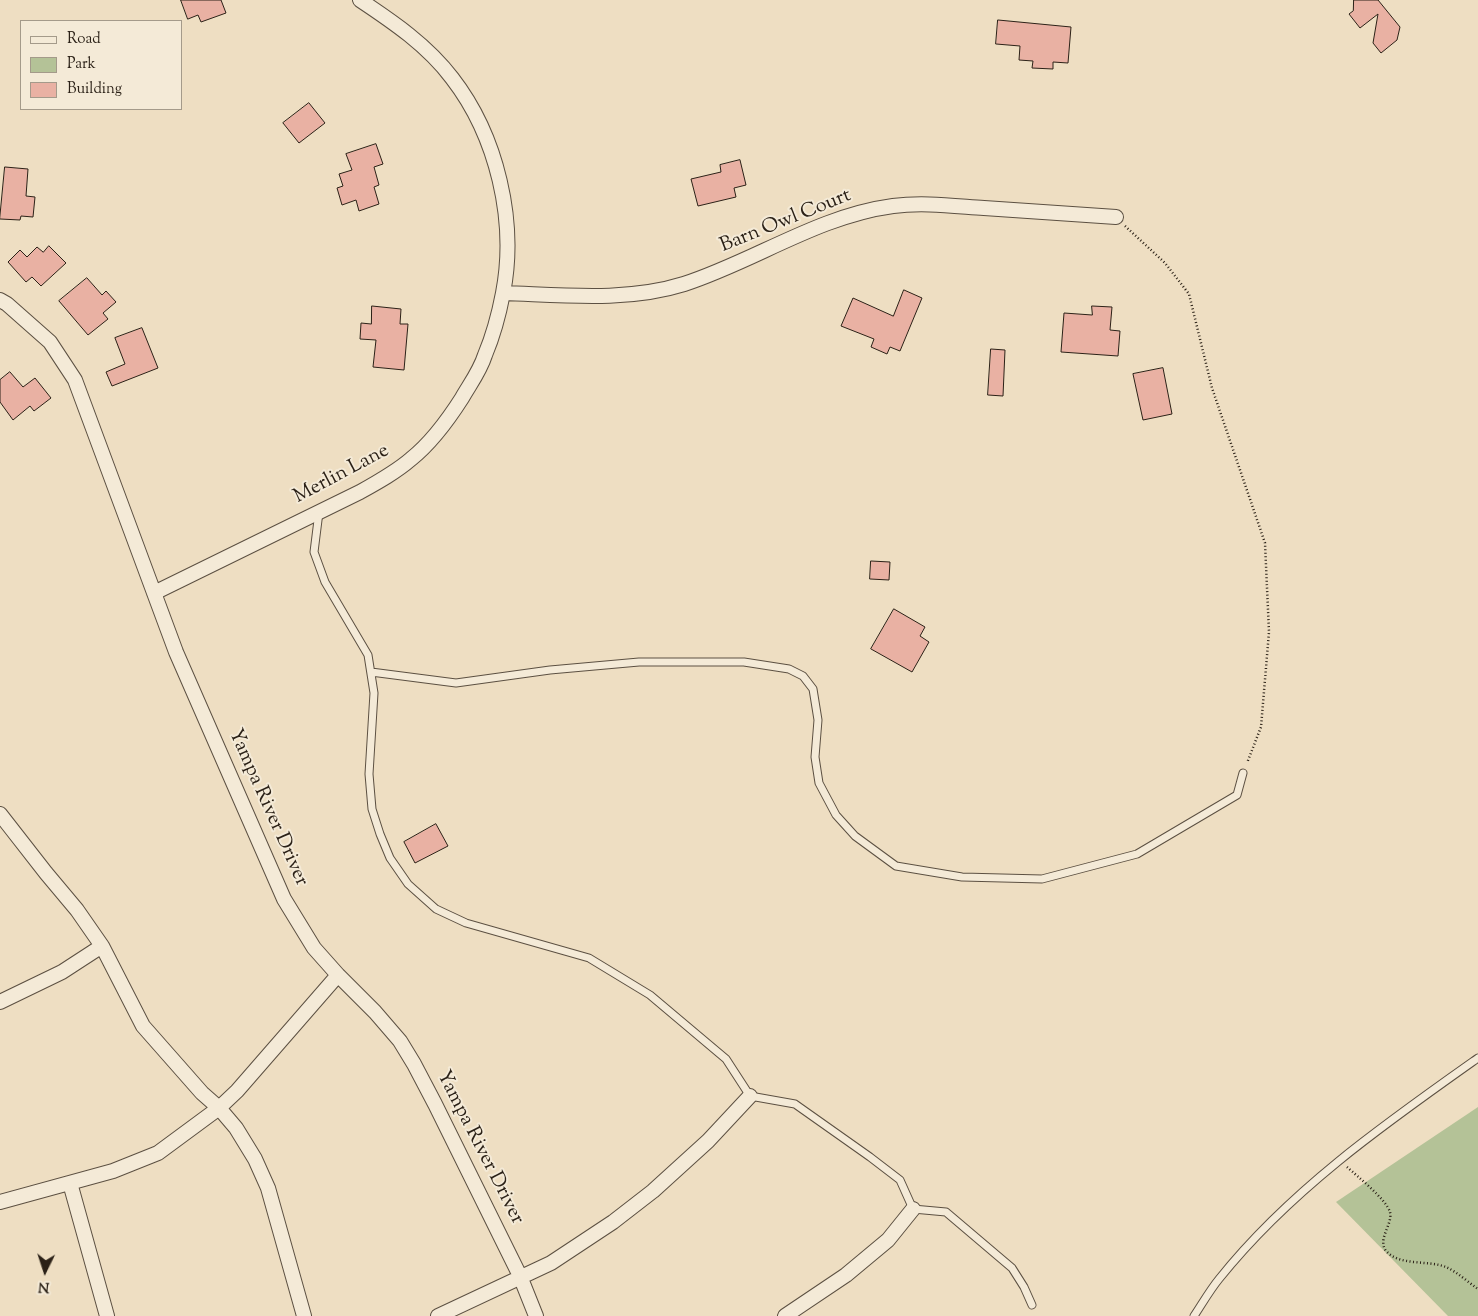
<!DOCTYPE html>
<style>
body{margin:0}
#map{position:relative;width:1478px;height:1316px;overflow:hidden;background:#eedec2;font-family:"Sorts Mill Goudy",serif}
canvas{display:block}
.legend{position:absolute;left:20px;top:20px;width:162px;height:90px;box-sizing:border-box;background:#f4ead7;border:1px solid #a49a8a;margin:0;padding:6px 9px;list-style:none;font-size:15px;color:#2b2117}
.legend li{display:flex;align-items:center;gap:10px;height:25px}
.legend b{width:25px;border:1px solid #a49a8a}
.north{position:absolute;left:20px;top:1246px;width:50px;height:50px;-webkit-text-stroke:4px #f4ead7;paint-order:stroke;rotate:184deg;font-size:14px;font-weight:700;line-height:20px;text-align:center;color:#2b2117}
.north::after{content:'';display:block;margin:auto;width:18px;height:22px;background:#2b2117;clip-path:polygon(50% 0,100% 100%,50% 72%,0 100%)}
</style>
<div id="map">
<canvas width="1478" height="1316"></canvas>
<ul class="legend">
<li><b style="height:6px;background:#f4ead7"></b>Road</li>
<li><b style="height:14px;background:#b4c297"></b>Park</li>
<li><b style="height:14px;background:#e9b1a3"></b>Building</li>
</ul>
<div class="north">N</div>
</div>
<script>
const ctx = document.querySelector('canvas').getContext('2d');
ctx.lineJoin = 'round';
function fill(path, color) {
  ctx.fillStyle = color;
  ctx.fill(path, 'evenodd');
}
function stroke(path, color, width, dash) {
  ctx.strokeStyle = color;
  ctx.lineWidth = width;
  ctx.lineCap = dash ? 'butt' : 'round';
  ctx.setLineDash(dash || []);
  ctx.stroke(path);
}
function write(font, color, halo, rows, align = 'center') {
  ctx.font = font + ' "Sorts Mill Goudy",serif';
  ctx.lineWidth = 4;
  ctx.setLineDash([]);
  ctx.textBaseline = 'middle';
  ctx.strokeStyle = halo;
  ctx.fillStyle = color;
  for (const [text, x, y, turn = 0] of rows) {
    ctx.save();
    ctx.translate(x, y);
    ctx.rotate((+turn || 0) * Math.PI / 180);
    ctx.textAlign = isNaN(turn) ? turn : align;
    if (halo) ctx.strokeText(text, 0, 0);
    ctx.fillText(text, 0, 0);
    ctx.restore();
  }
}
const green = new Path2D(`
 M1478,1107V1316H1448L1336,1202Z`);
const building = new Path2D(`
 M181,0H221L226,13L201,22L198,15L188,19Z
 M1354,0H1378L1400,27L1397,40L1381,53L1373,43L1378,14L1360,28L1349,14L1353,11Z
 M998,20L1071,27L1068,63L1053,62V69L1032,68L1033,61L1019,60L1020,46L996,44Z
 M309,103L325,123L299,143L283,123Z
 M376,144L383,164L374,167L379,185L374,187L379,204L359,211L356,200L342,205L337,188L343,186L339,174L352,170L346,154Z
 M740,160L746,185L734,188L736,197L698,206L691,179L721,172L720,165Z
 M5,167L28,169L26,196L35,197L33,217L21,216L20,220L0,219Z
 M49,246L66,263L41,286L32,277L26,282L8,262L20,250L27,257L37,247L43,252Z
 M87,278L102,295L106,291L116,302L103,313L108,319L88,335L59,301Z
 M904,290L922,298L900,351L890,347L887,354L871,347L874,339L841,326L853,298L893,316Z
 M372,306L401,309L400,324H408L404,370L373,367L376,340L360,339L361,323L371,324Z
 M1092,306L1112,307L1110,330L1120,331L1118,356L1061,352L1064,313L1092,315Z
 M142,328L158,368L112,386L106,372L125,364L115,338Z
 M991,349L1005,350L1003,396L988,395Z
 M1163,368L1172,414L1143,420L1133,374Z
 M10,372L23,387L35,378L51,398L34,411L30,406L13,420L0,402V380Z
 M871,561L890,562L889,580L870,579Z
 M894,609L925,627L920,636L929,642L912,672L871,649Z
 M436,824L448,846L415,863L404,842Z`);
const path = new Path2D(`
 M1125,226L1165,263L1189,294L1212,388L1265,543L1269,632L1261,727L1247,763
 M1347,1167C1357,1176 1386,1199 1390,1212C1393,1225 1376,1240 1387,1252C1401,1266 1428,1260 1446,1267C1457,1272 1468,1282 1478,1289`);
const service = new Path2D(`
 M319,512L314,552L325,582L368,655L374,693L369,774L372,809L380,834L390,858L408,884L436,909L466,923L589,958L650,995L726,1059L750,1096L795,1104L870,1157L900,1180L913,1209L946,1212L1012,1268L1024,1287L1032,1305
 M371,672L456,683L550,670L639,662H744L789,669L803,676L813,689L818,720L815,757L819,783L836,815L855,836L896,866L962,877L1042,879L1137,854L1237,795L1243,773
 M1194,1316C1202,1304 1210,1290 1219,1279C1290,1190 1386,1123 1478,1058`);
const minor = new Path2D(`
 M504,293C563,295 627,302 684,284C755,261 818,216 893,206C923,202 954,206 984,208C1028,211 1072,214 1116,217
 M0,300L7,304L50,342L75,380L176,652L284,899L314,948L338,975L375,1012L400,1041L414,1064L435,1104L520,1276L536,1316
 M154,593L360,492C378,482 396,472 411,459C431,443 448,420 462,398C470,384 480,371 485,355C493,336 499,314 503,293C517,221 497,136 452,78C427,45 393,22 360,0
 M0,814L46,873L77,910L102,946L143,1026L202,1093L219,1108L236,1128L255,1159L268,1188L304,1316
 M0,1002L62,972L102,946
 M70,1183L107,1316
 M0,1202L113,1171L158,1153L219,1108L237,1091L338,975
 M438,1316L551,1263L613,1222L653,1191L708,1141L750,1096
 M785,1316L846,1275L888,1240L913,1209`);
const streetNames = [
 ["Barn Owl Court",786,222,-22],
 ["Merlin Lane",342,475,-28],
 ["Yampa River Driver",267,808,66],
 ["Yampa River Driver",479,1148,63]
];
fill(green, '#b4c297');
fill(building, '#e9b1a3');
stroke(building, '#2b2117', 1);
stroke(service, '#5c5042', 9);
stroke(minor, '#5c5042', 16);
stroke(path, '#2b2117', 2.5, [1, 2.5]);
stroke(service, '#f4ead7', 7);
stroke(minor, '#f4ead7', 14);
write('20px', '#2b2117', '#f4ead7', streetNames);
</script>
